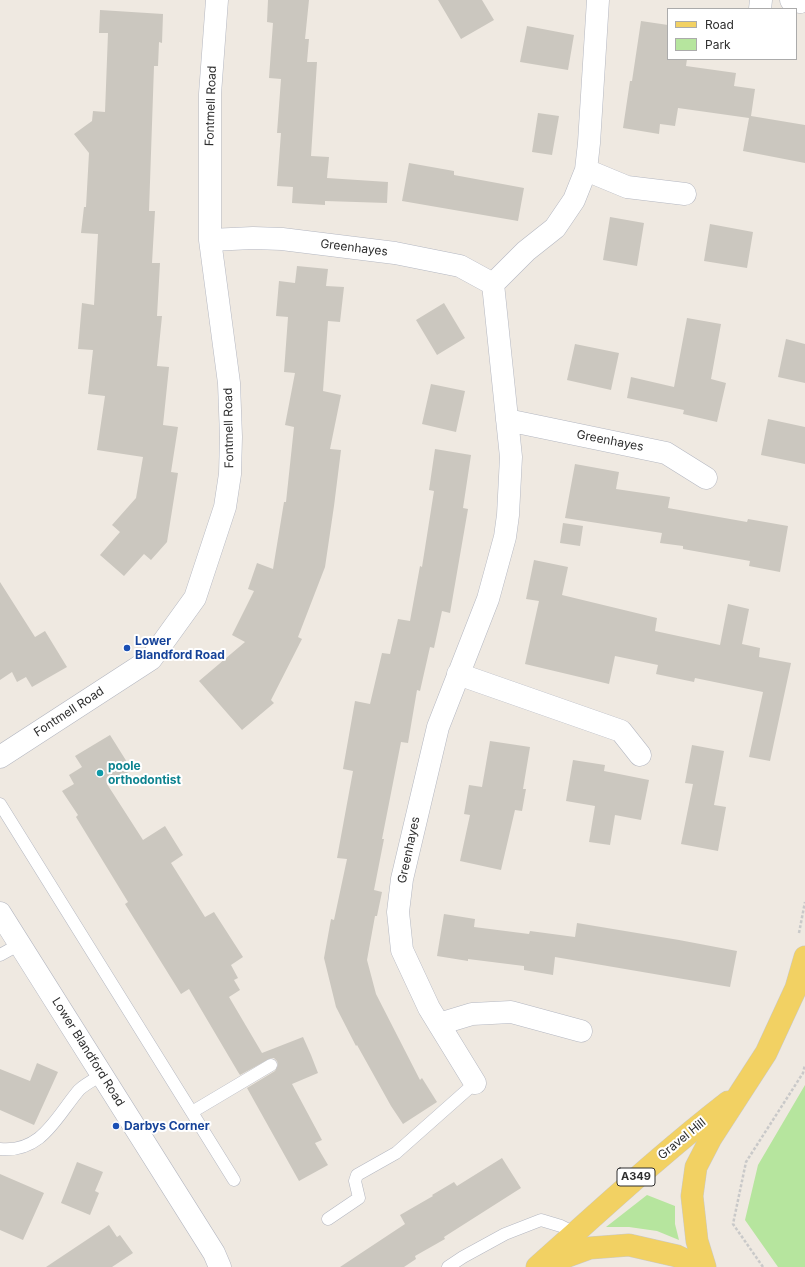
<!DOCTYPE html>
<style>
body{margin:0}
#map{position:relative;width:805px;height:1267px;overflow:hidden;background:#efe9e1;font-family:Inter,sans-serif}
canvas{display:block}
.legend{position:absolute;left:667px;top:8px;width:130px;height:52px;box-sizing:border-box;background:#fff;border:1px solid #ababab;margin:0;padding:5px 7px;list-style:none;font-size:12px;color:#2e2e2e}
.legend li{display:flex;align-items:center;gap:8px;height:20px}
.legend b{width:20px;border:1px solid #ababab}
</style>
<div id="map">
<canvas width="805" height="1267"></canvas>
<ul class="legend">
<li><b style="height:5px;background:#f2d163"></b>Road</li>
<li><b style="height:11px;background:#b6e59e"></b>Park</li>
</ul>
</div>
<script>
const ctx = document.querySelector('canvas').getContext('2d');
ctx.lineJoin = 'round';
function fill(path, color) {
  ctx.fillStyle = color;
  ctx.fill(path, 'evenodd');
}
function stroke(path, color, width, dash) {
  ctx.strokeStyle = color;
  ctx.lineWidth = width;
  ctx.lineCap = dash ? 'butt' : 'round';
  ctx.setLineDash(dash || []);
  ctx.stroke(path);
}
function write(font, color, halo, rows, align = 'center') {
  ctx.font = font + ' Inter,sans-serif';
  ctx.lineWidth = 4;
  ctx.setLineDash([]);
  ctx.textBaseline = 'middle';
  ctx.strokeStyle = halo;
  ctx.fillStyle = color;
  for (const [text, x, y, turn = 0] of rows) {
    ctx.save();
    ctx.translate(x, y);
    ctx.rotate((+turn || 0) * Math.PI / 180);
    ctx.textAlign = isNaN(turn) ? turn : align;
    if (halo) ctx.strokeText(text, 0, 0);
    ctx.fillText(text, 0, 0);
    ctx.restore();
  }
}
const green = new Path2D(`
 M805,1085V1267H778L745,1220L758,1165Z
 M647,1195L675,1206V1224L679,1240L657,1231L629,1227H606Z`);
const building = new Path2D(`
 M268,0H309L305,39H309L307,62H317L311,156L329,157L327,178L388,182L387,203L325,201V205L292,203L293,187L277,186L281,133H277L281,79L269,78L273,23L267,22Z
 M438,0H482L494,20L461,39Z
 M100,10L163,14L162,43L159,42L158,66H154L149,211H155L152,263H160L157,316H162L157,366L169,367L163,425L178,427L171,472L178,473L167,542L151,560L144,554L124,576L100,555L120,532L112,525L136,498L143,457L97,450L105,396L88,394L93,350L78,349L82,303L94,305L98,234L81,233L84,207H86L89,153L74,134L92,121L93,111L105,112L108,33H99Z
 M641,21L668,25V59H687L686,66L736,73L734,86L755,89L751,116L805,125V163L743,151L749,118L678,108L675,126L660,124L659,134L623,128L630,81H632Z
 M527,26L574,35L568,70L520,62Z
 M538,113L559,116L552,155L532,152Z
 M409,163L454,171V175L524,188L518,221L402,201Z
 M610,217L644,223L637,266L603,260Z
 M710,224L753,232L747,268L704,261Z
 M297,266L328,269L326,286L344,287L340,322L328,321L323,391L341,395L330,449L341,450L334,506L325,567L298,637L302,639L271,700L274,703L242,730L199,681L245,642L232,635L254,591L248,589L257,563L273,569L284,502H286L294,427L285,425L295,373L284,372L288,317L276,316L279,281L295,283Z
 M444,303L465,338L437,355L416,320Z
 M687,318L721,324L711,379L726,383L717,422L683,414L684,410L627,398L631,377L674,387Z
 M786,339L805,344V383L778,377Z
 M575,344L619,353L611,390L567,380Z
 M431,384L465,391L456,432L422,424Z
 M768,419L805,427V464L761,455Z
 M435,449L471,455L463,508L468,509L450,613L442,611L434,648L430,647L420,691L417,690L408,743L401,742L382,839H384L374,890L382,892L377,916H375L367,960L376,994L420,1080L422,1078L437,1102L403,1124L391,1106L357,1045L356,1046L336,1007L324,958L331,919L334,920L347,859L337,858L353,771L343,769L355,701L370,704L382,653L390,654L398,619L410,621L420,566L422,567L434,491L429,490Z
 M575,464L619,472L616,489L670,497L668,508L747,522L748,519L788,526L780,572L749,566L750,561L683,549V546L660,543L662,533L565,518Z
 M563,523L583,526L580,546L560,543Z
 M534,560L568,567L562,595L657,618L655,631L720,645L728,604L749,609L742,644L760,648L759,657L791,663L770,761L749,757L763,692L695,678L694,682L656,674L658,665L615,656L609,684L525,664L539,601L526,599Z
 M0,582L35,637L45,631L67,667L32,687L26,677L17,682L12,672L0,680Z
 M110,735L132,770L107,784L143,840L165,826L183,855L171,863L205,917L214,912L243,957L231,965L238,978L234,980L240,990L229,997L262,1053L303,1037L311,1055L318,1073L292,1084L322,1140L315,1143L328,1165L299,1181L247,1088L275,1071L278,1065L277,1061L274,1058H271L240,1075L238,1072L189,989L181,994L125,904L128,902L76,817L78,815L62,791L74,784L69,775L82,767L75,756Z
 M490,741L530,747L523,789H526L522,811L515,810L501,870L460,861L470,815L464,814L469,785L482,787Z
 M692,745L724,751L714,805L726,807L718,851L681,844L693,784L685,783Z
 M573,760L605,765L604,771L649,780L641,820L615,815L610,845L589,842L595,806L566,801Z
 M444,914L475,919L474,927L529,934L530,931L575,937L577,923L679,940L737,951L730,987L555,957L553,975L524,970V966L468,959V961L437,956Z
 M37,1063L58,1072L34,1125L0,1110V1069L30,1081Z
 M502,1158L521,1188L444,1237L445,1239L415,1256L416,1259L404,1267H340L405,1224L400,1215L433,1196L432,1195L454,1182L457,1186Z
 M77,1162L103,1172L95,1191L99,1193L90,1215L61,1203Z
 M0,1174L44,1193L23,1240L0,1230Z
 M109,1225L117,1237L120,1235L133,1253L112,1267H46Z`);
const path = new Path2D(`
 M799,933L805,902
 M763,1267L733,1224L746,1162L803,1073L805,1065`);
const service = new Path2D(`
 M0,804L234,1180
 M0,955L20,944
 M192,1112L271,1065
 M0,1149C42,1153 56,1117 79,1090C85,1084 95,1079 102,1075
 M328,1219L359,1198L355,1181L357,1175L396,1153L475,1083
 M448,1267L463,1257L505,1234L541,1220L561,1226L575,1233`);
const minor = new Path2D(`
 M791,0L800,2L802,0
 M760,9L761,0
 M586,170L627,187L685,194
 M210,240L253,238L282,239L395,253L460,266L493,284L511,457L508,515L505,537L488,599L438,727L402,879L398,912L402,950L429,1008L475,1083
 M493,284L526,251L555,228L574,200L586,170L589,143L598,0
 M507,420L666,453L706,478
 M458,674L621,731L640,755
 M0,757L151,659L195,598L225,507L230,474L231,437L229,383L210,240V94L217,0
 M439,1024L472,1014L511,1012L581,1031`);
const secondary = new Path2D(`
 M0,913L214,1253L220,1267`);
const primary = new Path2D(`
 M546,1264L590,1248L629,1245L677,1256L700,1267
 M537,1267C600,1211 661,1154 728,1102
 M705,1267L697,1241L692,1196L696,1167L711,1138L766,1053L796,988L805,957`);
const markers = [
 [127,648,4,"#1a4fb4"],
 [100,773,4,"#0f9aa8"],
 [116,1126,4,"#1a4fb4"]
];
const shields = [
 [636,1177,38]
];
const shieldNames = [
 ["A349",636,1177]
];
const streetNames = [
 ["Fontmell Road",211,106,-88],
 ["Greenhayes",354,248,7],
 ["Fontmell Road",229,428,-91],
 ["Greenhayes",610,441,11],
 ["Fontmell Road",69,712,-33],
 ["Greenhayes",409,850,-78],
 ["Lower Blandford Road",88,1052,58],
 ["Gravel Hill",682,1139,-39]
];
const transitNames = [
 ["Lower",135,641],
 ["Blandford Road",135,655],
 ["Darbys Corner",124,1126]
];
const cultureNames = [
 ["poole",108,766],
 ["orthodontist",108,780]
];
fill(green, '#b6e59e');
fill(building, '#cbc7bf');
stroke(service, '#b4b7c1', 13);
stroke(minor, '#b4b7c1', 23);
stroke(secondary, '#b4b7c1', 23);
stroke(primary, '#c9c9c9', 23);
stroke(path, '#c9c9c9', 2.5, [3, 2]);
stroke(service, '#fff', 12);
stroke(minor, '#fff', 22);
stroke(secondary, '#fff', 22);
stroke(primary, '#f2d163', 22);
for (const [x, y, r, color] of markers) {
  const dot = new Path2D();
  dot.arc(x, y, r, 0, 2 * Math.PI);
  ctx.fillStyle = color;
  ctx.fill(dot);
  stroke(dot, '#fff', 1.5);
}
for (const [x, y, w] of shields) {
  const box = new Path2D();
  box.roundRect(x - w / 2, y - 9, w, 18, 3);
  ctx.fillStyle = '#fff';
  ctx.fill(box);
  stroke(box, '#2e2e2e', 1);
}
write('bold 11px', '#2e2e2e', null, shieldNames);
write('12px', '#2e2e2e', '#fff', streetNames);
write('bold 12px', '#164399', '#fff', transitNames, 'left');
write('bold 12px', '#0d838f', '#fff', cultureNames, 'left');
</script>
